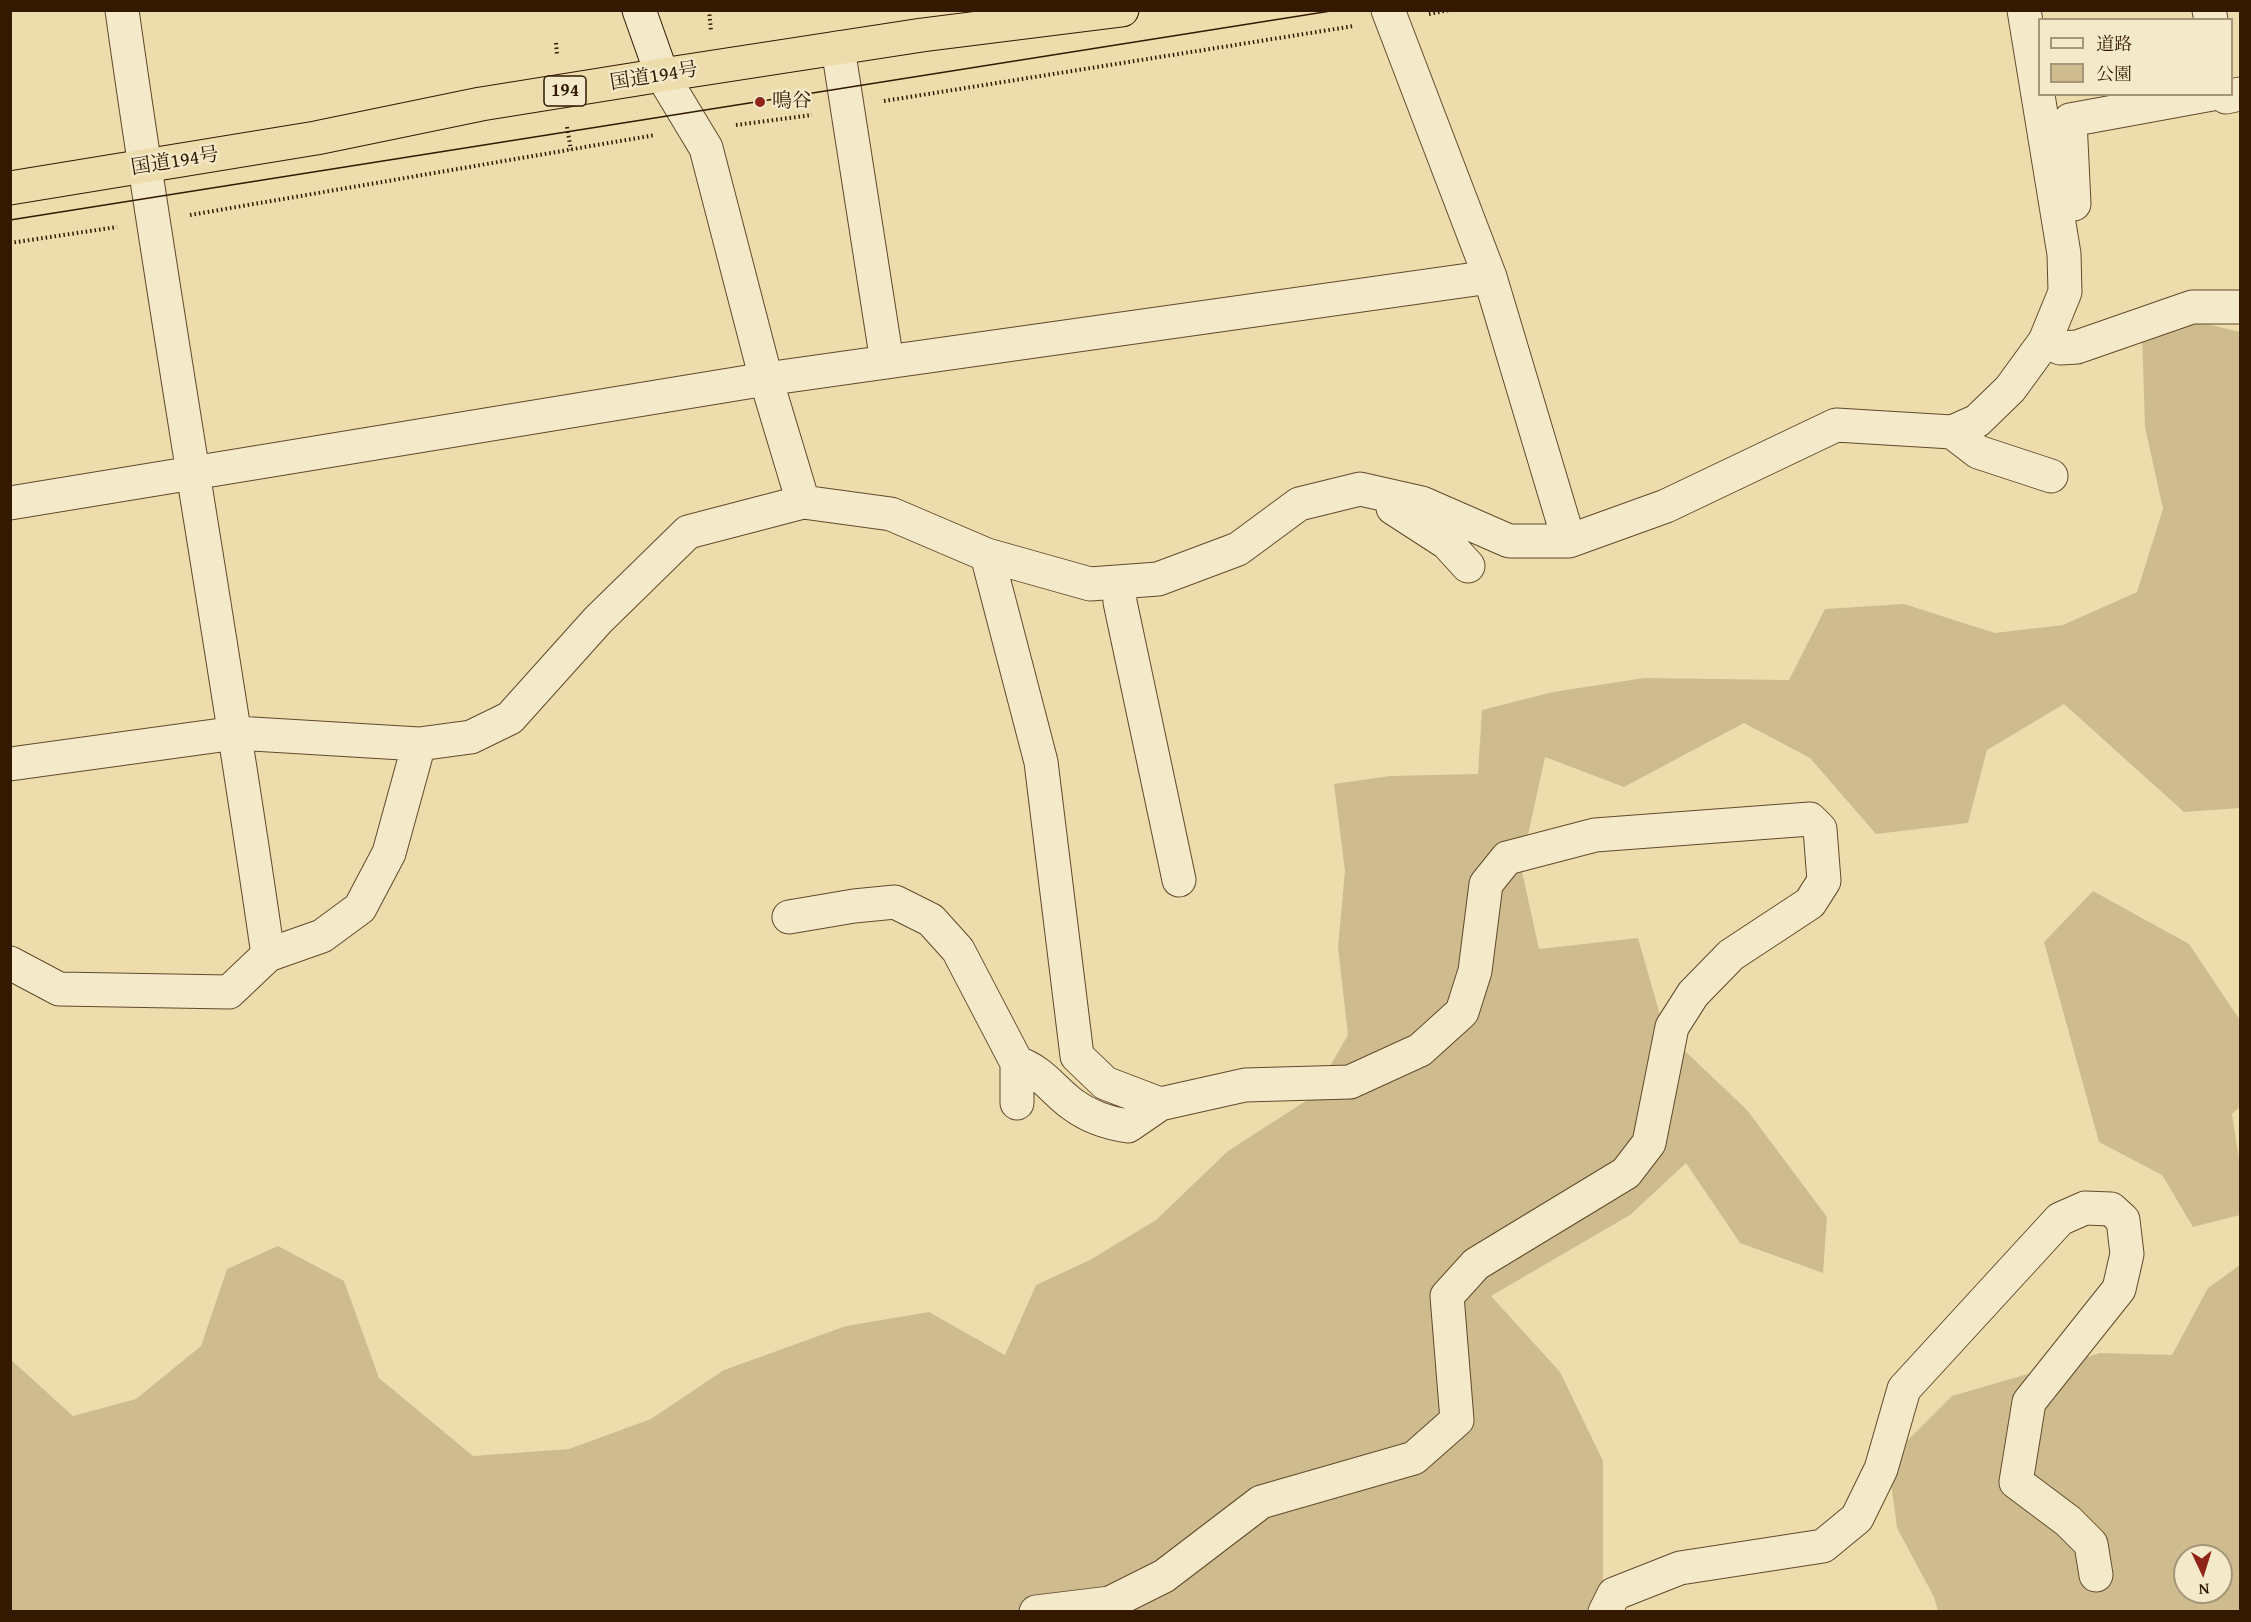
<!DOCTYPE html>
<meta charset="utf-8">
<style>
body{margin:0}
#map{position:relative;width:2251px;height:1622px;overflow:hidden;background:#eeddac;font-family:"Gentium Book Plus","Noto Serif JP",serif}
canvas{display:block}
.frame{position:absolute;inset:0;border:12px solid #321900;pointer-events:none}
.legend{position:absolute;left:2038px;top:18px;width:195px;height:78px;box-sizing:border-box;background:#f4e9c9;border:2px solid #a69679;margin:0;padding:8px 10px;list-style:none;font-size:18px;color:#321900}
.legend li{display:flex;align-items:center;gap:12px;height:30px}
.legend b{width:30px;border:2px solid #a69679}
.north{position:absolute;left:2173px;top:1544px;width:60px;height:60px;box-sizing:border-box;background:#f4e9c9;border:2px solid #a69679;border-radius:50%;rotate:176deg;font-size:16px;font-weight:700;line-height:24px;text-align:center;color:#321900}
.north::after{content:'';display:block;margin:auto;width:21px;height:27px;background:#8f2418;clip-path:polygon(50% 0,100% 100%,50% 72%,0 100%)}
</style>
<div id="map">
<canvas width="2251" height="1622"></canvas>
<div class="frame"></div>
<ul class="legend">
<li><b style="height:8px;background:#f4e9c9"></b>道路</li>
<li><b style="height:16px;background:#cebc8f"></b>公園</li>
</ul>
<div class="north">N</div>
</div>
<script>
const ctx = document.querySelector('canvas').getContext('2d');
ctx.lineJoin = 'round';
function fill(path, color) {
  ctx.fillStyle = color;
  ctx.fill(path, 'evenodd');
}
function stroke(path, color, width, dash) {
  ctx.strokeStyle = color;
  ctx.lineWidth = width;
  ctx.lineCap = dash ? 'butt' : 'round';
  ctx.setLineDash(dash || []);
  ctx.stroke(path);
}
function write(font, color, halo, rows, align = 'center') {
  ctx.font = font + ' "Gentium Book Plus","Noto Serif JP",serif';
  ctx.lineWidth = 4.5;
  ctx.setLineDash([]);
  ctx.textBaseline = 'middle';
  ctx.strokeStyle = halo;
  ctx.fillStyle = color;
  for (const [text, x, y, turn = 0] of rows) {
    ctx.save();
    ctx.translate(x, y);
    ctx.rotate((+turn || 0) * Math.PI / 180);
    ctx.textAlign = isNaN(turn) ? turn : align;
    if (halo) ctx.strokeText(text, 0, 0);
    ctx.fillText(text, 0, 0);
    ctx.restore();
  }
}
const green = new Path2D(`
 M2190,320L2240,332V808L2184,812L2064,704L1987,750L1968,823L1876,834L1810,758L1744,723L1624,787L1545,757L1521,867L1539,949L1638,938L1665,1032L1747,1110L1827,1217L1823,1273L1740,1243L1686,1163L1630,1215L1491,1296L1560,1372L1603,1461V1611H11L10,1359L73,1416L136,1399L201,1346L227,1269L278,1246L344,1281L379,1378L473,1456L569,1449L651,1419L724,1370L846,1326L929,1312L1005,1355L1036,1285L1090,1260L1156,1220L1228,1151L1312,1097L1348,1035L1338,947L1345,871L1334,784L1390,776L1478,774L1482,710L1553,692L1644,678L1789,680L1825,609L1904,604L1995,633L2063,625L2137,592L2163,509L2145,427L2142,331Z
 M2093,891L2189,944L2240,1020V1107L2232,1114L2240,1165V1215L2193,1227L2162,1175L2099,1142L2044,942Z
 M2240,1265V1611H1938L1934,1597L1897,1528L1888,1460L1952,1396L2100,1353L2172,1355L2208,1288ZM2185,1556H2221V1592H2185Z`);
const path = new Path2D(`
 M709,10L711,31
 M1429,14L1449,10
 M556,43L557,54
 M884,101L1354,26
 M736,125L812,115
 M567,127L571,150
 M190,215L655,135
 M10,243L117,227`);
const street = new Path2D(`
 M122,10C166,326 223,640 268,955
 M1388,10L1490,277L1569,541
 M2209,10L2211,20
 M838,48L887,362
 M662,75L706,148L766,379L803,502
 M2226,94V97L2240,94
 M2074,204L2070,120L2212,94
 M2045,341L2060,348L2077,347L2192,307H2240
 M1952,432L1978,452L2051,476
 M10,503L766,379L1490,277
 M1393,508L1447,543L1468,566
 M987,555L1041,762L1077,1056L1105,1083L1160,1104L1245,1085L1350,1082L1420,1050L1462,1012L1475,971L1486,884L1507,858L1595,835L1810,819L1820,829L1824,881L1810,903L1731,955L1693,994L1672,1027L1649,1143L1626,1173L1476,1264L1447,1296L1457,1420L1414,1458L1261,1502L1164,1576L1110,1603L1036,1612
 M1119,582L1120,602L1179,880
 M10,764L236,733L419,744
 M789,917L854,906L895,902L931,920L958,950L1017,1063C1041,1070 1053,1090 1072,1104C1089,1117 1107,1123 1128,1126L1160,1104
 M10,963L59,989L229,992L268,955L322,936L360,908L389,853L419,744L471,737L510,718L598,620L688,532L803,502L891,514L987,555L1090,584L1158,579L1238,549L1299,504L1360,489L1422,503L1509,541H1569L1666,506L1836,425L1952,432L1977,421L2010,389L2045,341L2065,292L2064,254L2024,10
 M1017,1103V1063
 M1605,1612L1614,1594L1680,1568L1823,1546L1857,1518L1881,1469L1904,1389L2060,1219L2085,1208L2111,1209L2123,1220L2127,1254L2119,1289L2029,1402L2016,1482L2068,1521L2091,1544L2096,1575`);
const secondary = new Path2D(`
 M639,10L662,75`);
const highway = new Path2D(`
 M10,188L316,138L481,104L662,75L922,35L1122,10`);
const tram = new Path2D(`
 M10,220L1337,10`);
const markers = [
 [760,102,6,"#8f2418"]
];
const shields = [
 [565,91,42]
];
const shieldNames = [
 ["194",565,91]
];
const streetNames = [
 ["国道194号",654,77,-9],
 ["国道194号",175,162,-9]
];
const poiNames = [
 ["鳴谷",772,102]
];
fill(green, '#cebc8f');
stroke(street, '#614a2b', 35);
stroke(secondary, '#321900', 35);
stroke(highway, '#321900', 35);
stroke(path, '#321900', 4, [1.5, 3]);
stroke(street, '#f4e9c9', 33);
stroke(secondary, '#f4e9c9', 33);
stroke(highway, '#eeddac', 33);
stroke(tram, '#321900', 1.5);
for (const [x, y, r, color] of markers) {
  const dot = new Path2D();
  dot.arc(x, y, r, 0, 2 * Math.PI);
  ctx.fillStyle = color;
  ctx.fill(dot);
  stroke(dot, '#f4e9c9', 2);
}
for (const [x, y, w] of shields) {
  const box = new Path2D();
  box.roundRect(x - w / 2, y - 15, w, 30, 4.5);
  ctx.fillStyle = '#f4e9c9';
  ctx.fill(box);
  stroke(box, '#321900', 1.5);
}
write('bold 18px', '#321900', null, shieldNames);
write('20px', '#321900', '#f4e9c9', streetNames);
write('20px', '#321900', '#f4e9c9', poiNames, 'left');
</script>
